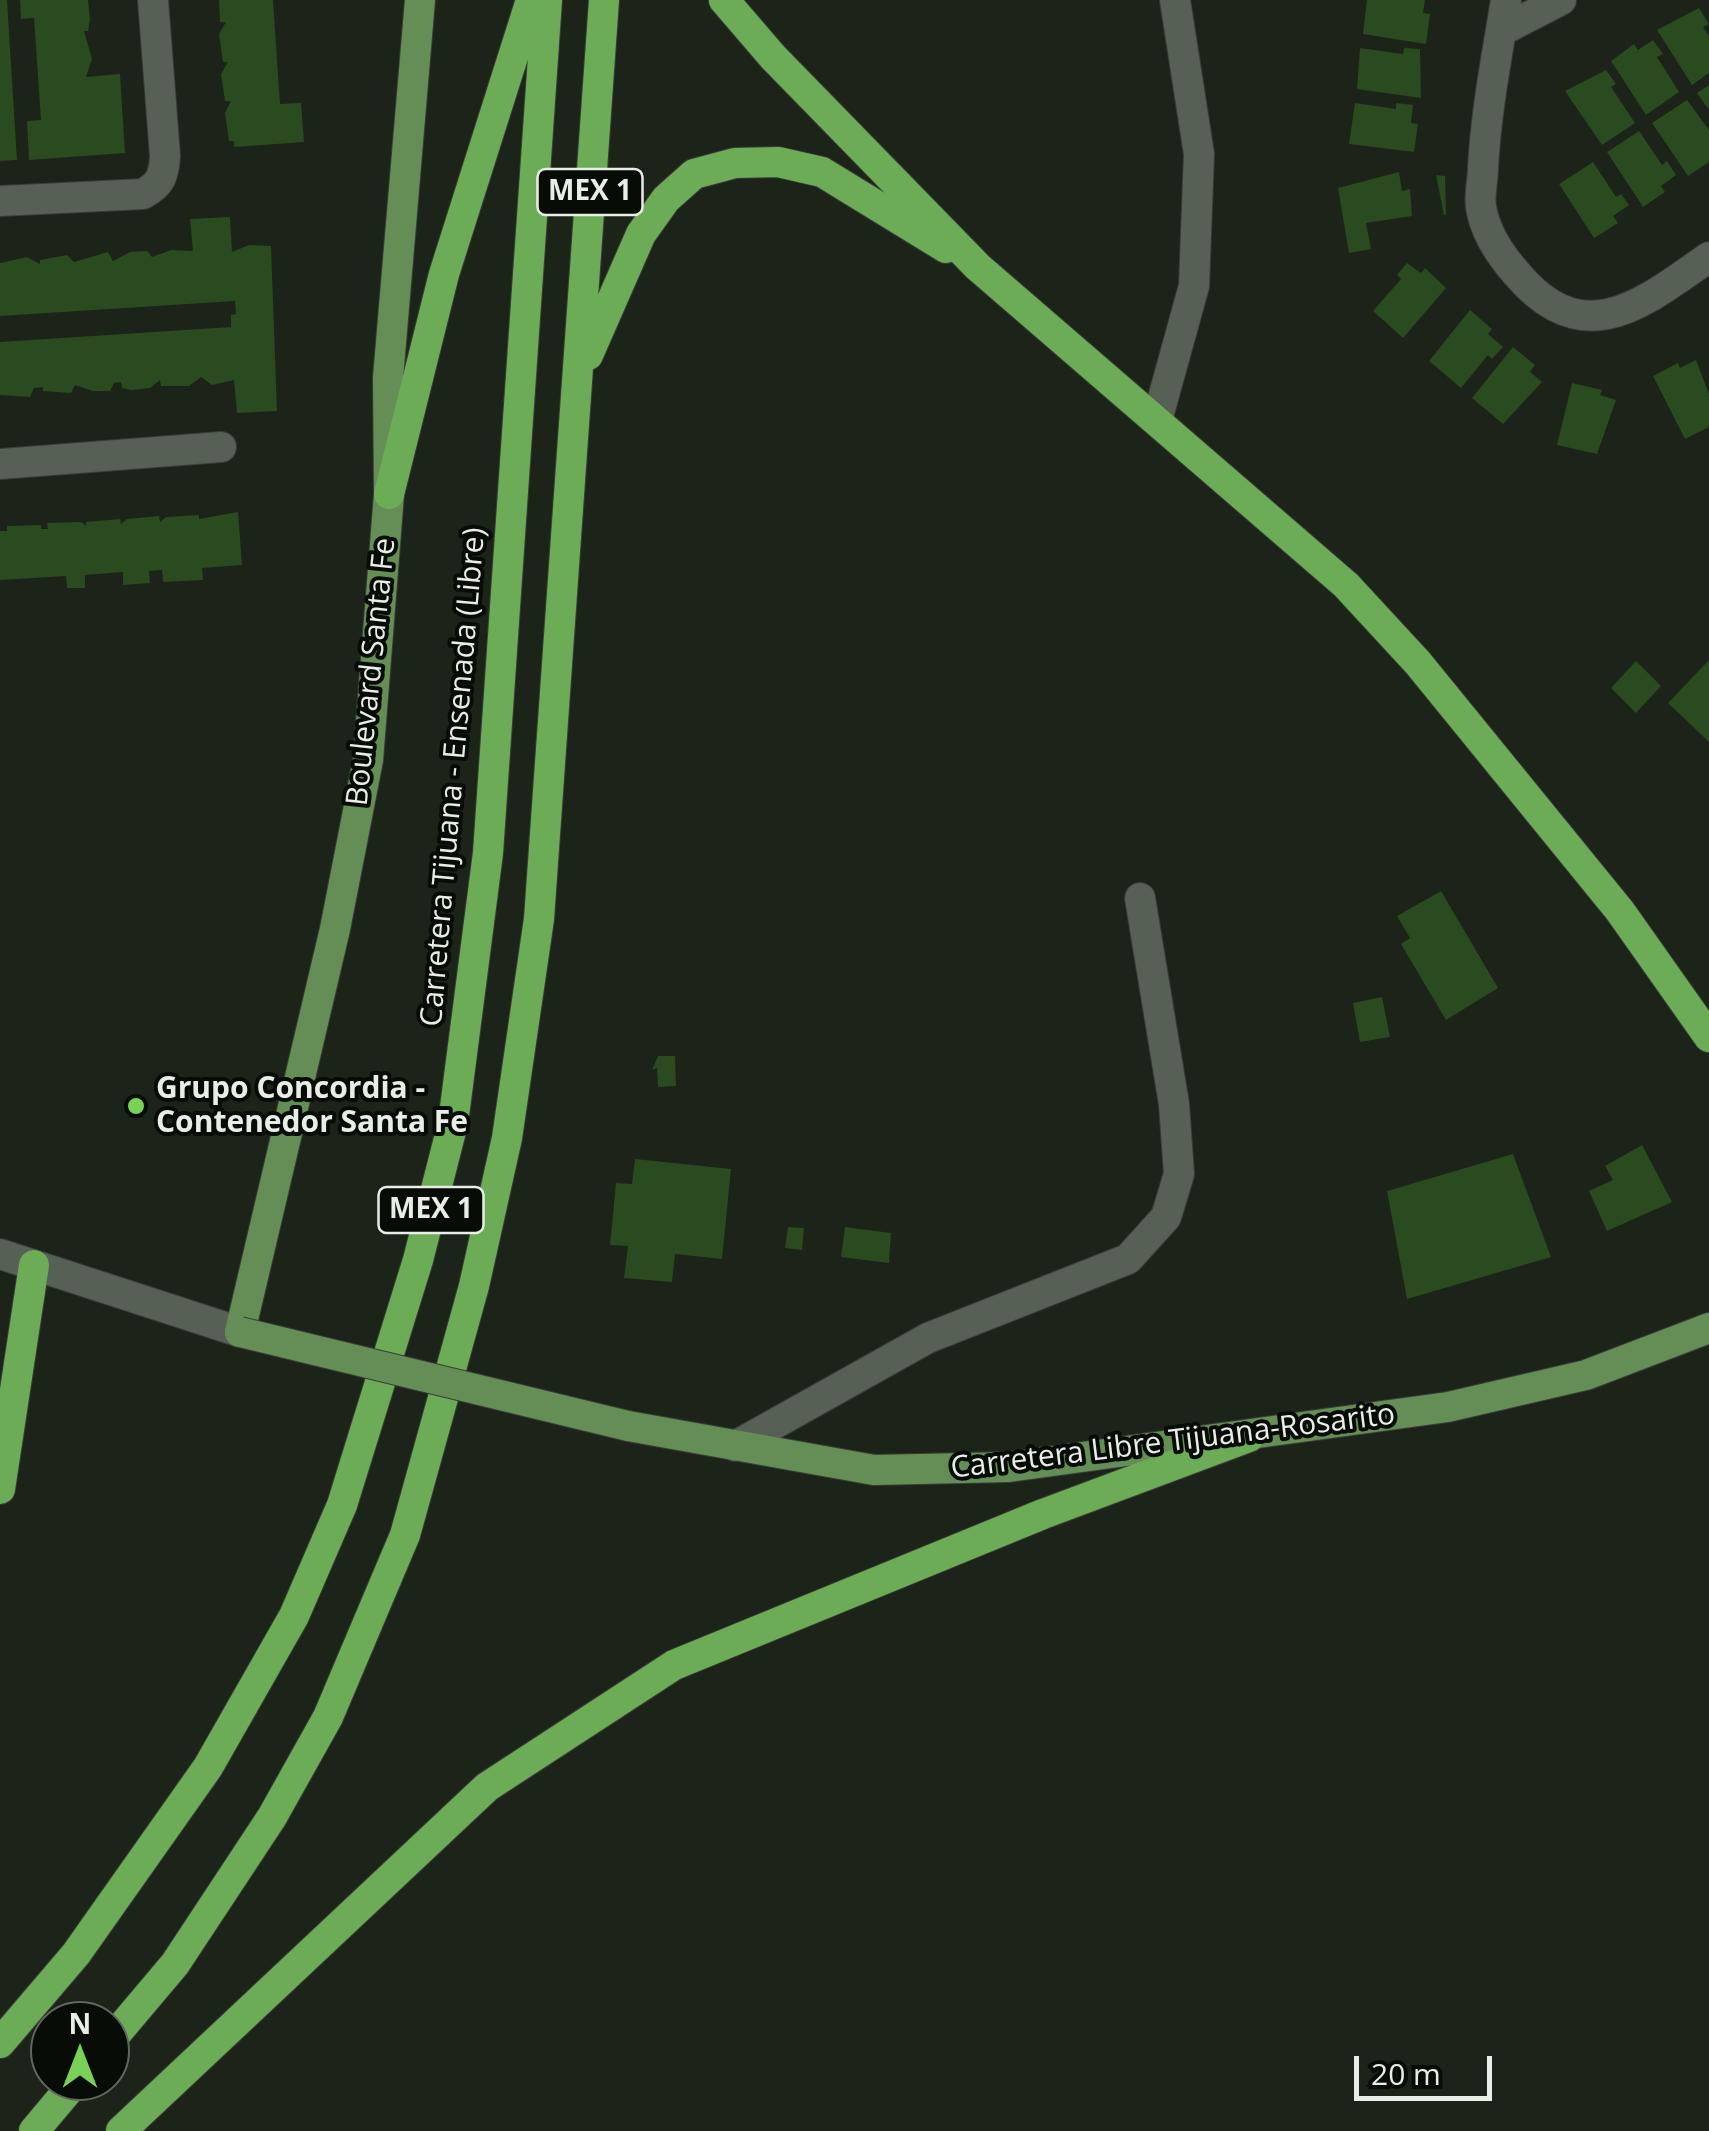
<!DOCTYPE html>
<style>
body{margin:0}
#map{position:relative;width:1709px;height:2131px;overflow:hidden;background:#1c2319;font-family:"Open Sans",sans-serif}
canvas{display:block}
.north{position:absolute;left:30px;top:2001px;width:100px;height:100px;box-sizing:border-box;background:#080c07;border:2px solid #626661;border-radius:50%;rotate:0deg;font-size:28px;font-weight:700;line-height:40px;text-align:center;color:#e8eee7}
.north::after{content:'';display:block;margin:auto;width:35px;height:45px;background:#79d157;clip-path:polygon(50% 0,100% 100%,50% 72%,0 100%)}
.scale{position:absolute;left:1354px;top:2056px;width:138px;height:45px;box-sizing:border-box;border:5px solid #e8eee7;border-top:0;padding-left:12px;font-size:30px;line-height:35px;white-space:nowrap;color:#e8eee7;-webkit-text-stroke:8px #080c07;paint-order:stroke}
</style>
<div id="map">
<canvas width="1709" height="2131"></canvas>
<div class="north">N</div>
<div class="scale">20 m</div>
</div>
<script>
const ctx = document.querySelector('canvas').getContext('2d');
ctx.lineJoin = 'round';
function fill(path, color) {
  ctx.fillStyle = color;
  ctx.fill(path, 'evenodd');
}
function stroke(path, color, width, dash) {
  ctx.strokeStyle = color;
  ctx.lineWidth = width;
  ctx.lineCap = dash ? 'butt' : 'round';
  ctx.setLineDash(dash || []);
  ctx.stroke(path);
}
function write(font, color, halo, rows, align = 'center') {
  ctx.font = font + ' "Open Sans",sans-serif';
  ctx.lineWidth = 8;
  ctx.setLineDash([]);
  ctx.textBaseline = 'middle';
  ctx.strokeStyle = halo;
  ctx.fillStyle = color;
  for (const [text, x, y, turn = 0] of rows) {
    ctx.save();
    ctx.translate(x, y);
    ctx.rotate((+turn || 0) * Math.PI / 180);
    ctx.textAlign = isNaN(turn) ? turn : align;
    if (halo) ctx.strokeText(text, 0, 0);
    ctx.fillText(text, 0, 0);
    ctx.restore();
  }
}
const building = new Path2D(`
 M0,0H7L17,160L0,161Z
 M20,0H88L90,19L88,31H84L92,59L86,77L120,74L125,153L29,160L27,121L41,120L34,18L21,19Z
 M219,0H273L280,104L301,103L304,142L234,147V141H229L225,113L231,101H225L221,74L228,62H223L219,34L226,22H220Z
 M1367,0H1425L1423,13L1430,14L1426,44L1363,34Z
 M1699,8L1709,24L1703,27L1709,36V73L1692,85L1657,30Z
 M1653,40L1663,54L1657,57L1679,92L1646,115L1611,61L1634,44L1638,50Z
 M1360,48L1403,54L1404,48L1420,49L1421,98L1357,89Z
 M1606,70L1616,84L1611,87L1635,123L1602,145L1565,91Z
 M1709,85V110L1697,93Z
 M1687,100L1709,130V162L1688,176L1652,123Z
 M1355,103L1396,109V103L1413,105L1411,123L1418,124L1414,152L1349,144Z
 M1639,131L1662,165L1667,161L1676,175L1661,186L1665,192L1643,207L1607,152Z
 M1593,162L1616,197L1621,194L1629,205L1613,216L1618,223L1594,238L1559,184Z
 M1399,172L1402,191L1410,189L1412,216L1366,223L1371,249L1349,253L1338,188Z
 M1436,175L1445,176L1446,215H1444Z
 M230,217L232,252L249,245L271,246L277,411L237,413L234,380L212,385L201,377L189,386H161L160,380L150,388L132,390L122,388L121,382L114,383L110,391H93L75,385L71,393L43,391V387L34,388L30,397L0,395V342L231,327V315L236,314L235,301L0,316V263L27,257L40,264V260L67,255L74,262L108,252L113,261L130,252L147,251L152,257L171,250L193,251L190,219Z
 M1407,263L1421,273L1425,268L1446,288L1403,338L1373,311L1401,279L1397,275Z
 M1470,310L1492,329L1488,334L1503,347L1492,359L1488,355L1461,388L1429,361Z
 M1513,347L1535,365L1530,372L1542,382L1503,424L1472,398Z
 M1696,360L1709,394V427L1685,439L1653,376L1678,363L1680,368Z
 M1572,383L1602,390L1600,395L1616,400L1597,454L1557,445Z
 M238,512L242,565L202,568L203,580L163,582L162,570L149,571L150,583L123,585V572L85,575V588H67L66,576L0,580V531H7V526L41,525V529H48L47,523L81,522L86,526V522L120,519L121,524L127,519L159,516L160,522L166,517L199,515V519Z
 M1709,660V742L1668,703Z
 M1636,661L1661,686L1636,713L1611,688Z
 M1441,891L1498,988L1446,1020L1401,944L1410,938L1397,916Z
 M1382,997L1390,1037L1360,1042L1353,1003Z
 M658,1056H675L676,1086L658,1087L657,1068L652,1070Z
 M1642,1145L1672,1202L1607,1231L1589,1191L1613,1180L1605,1166Z
 M1513,1154L1551,1257L1407,1299L1387,1191Z
 M635,1159L731,1169L722,1259L675,1254L672,1282L624,1278L628,1246L610,1245L616,1183L632,1184Z
 M788,1227L804,1228L802,1250L785,1248Z
 M845,1227L891,1233L889,1263L841,1257Z`);
const minor = new Path2D(`
 M1506,0C1497,56 1486,111 1483,168C1483,180 1479,195 1481,207C1485,232 1501,256 1517,274C1584,353 1642,304 1709,257
 M1501,31L1561,0
 M0,201L143,194C161,184 164,175 165,156L153,0
 M1157,420L1194,286L1199,154L1175,0
 M0,464L221,447
 M0,1254L240,1332
 M735,1446L928,1338L1128,1259L1166,1217L1179,1174L1174,1104L1140,898`);
const major = new Path2D(`
 M240,1332L335,929L368,760L389,494L388,378L420,0
 M628,1426L874,1470L1009,1467L1448,1407L1586,1375L1709,1328`);
const highway = new Path2D(`
 M724,0L773,57L978,267L1346,585L1418,663L1620,911L1709,1037
 M588,355L641,234L666,199L694,174L735,163L778,162L822,172L946,248
 M389,494L444,274L531,0
 M0,1489L34,1265
 M110,2041L175,1964L272,1817L328,1717L405,1535L474,1286L507,1138L539,919L604,0
 M0,2043L76,1954L208,1767L294,1616L342,1505L418,1260L453,1123L488,853L547,0
 M34,2131L76,2081
 M121,2131L487,1787L674,1665L1043,1514L1249,1437`);
const majorBridge = new Path2D(`
 M240,1332L628,1426`);
const markers = [
 [136,1106,10,"#79d157"]
];
const shields = [
 [590,192,105],
 [431,1210,105]
];
const shieldNames = [
 ["MEX 1",590,192],
 ["MEX 1",431,1210]
];
const streetNames = [
 ["Boulevard Santa Fe",372,672,-84],
 ["Carretera Tijuana - Ensenada (Libre)",454,777,-85],
 ["Carretera Libre Tijuana-Rosarito",1173,1442,-7]
];
const poiNames = [
 ["Grupo Concordia -",156,1089],
 ["Contenedor Santa Fe",156,1123]
];
fill(building, '#2a4a1f');
stroke(minor, '#383e37', 32);
stroke(major, '#383e37', 32);
stroke(highway, '#383e37', 32);
stroke(minor, '#576054', 30);
stroke(major, '#648e55', 30);
stroke(highway, '#6dac56', 30);
stroke(majorBridge, '#383e37', 32, []);
stroke(majorBridge, '#648e55', 30);
for (const [x, y, r, color] of markers) {
  const dot = new Path2D();
  dot.arc(x, y, r, 0, 2 * Math.PI);
  ctx.fillStyle = color;
  ctx.fill(dot);
  stroke(dot, '#080c07', 4);
}
for (const [x, y, w] of shields) {
  const box = new Path2D();
  box.roundRect(x - w / 2, y - 23, w, 46, 8);
  ctx.fillStyle = '#080c07';
  ctx.fill(box);
  stroke(box, '#e8eee7', 2.5);
}
write('bold 28px', '#e8eee7', null, shieldNames);
write('30px', '#e8eee7', '#080c07', streetNames);
write('bold 30px', '#e8eee7', '#080c07', poiNames, 'left');
</script>
